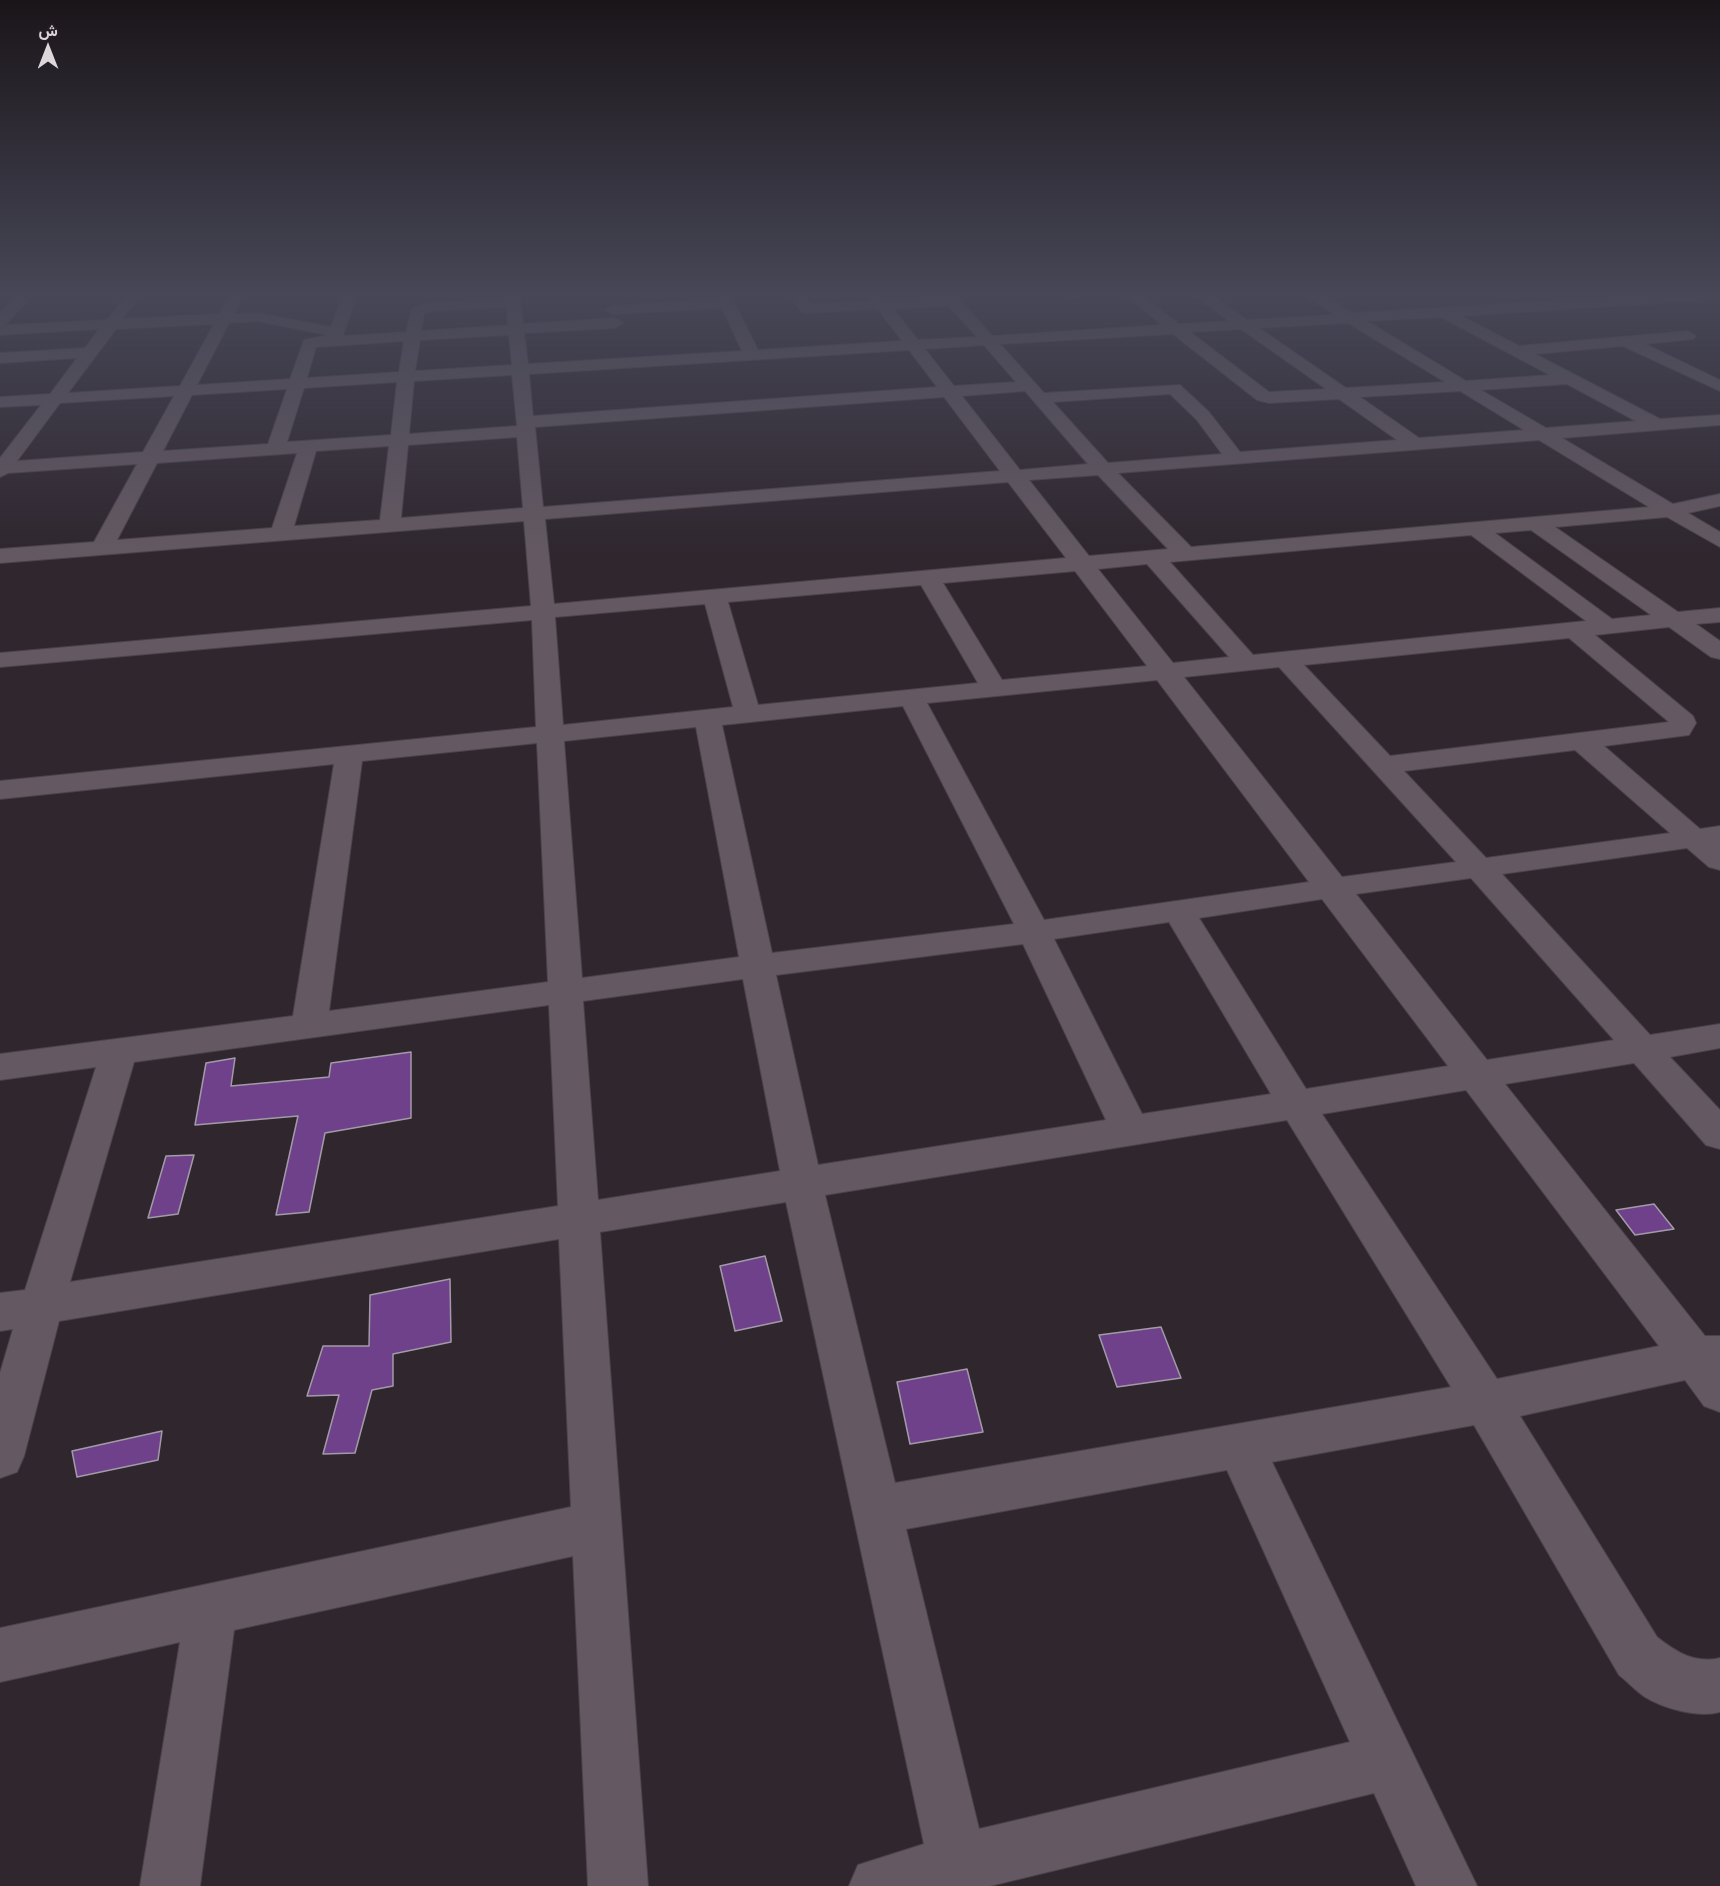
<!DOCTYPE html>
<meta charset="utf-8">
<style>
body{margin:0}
#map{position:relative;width:1720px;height:1886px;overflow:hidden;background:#2f262e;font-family:"Noto Sans",Vazirmatn,sans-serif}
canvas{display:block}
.north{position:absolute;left:18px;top:18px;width:60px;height:60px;-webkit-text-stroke:4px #251d24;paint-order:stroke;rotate:0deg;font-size:16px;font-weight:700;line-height:24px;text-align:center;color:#ddd6db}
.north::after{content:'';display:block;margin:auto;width:21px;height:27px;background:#ddd6db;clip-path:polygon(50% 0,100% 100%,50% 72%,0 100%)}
</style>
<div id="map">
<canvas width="1720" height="1886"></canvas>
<div class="north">ش</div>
</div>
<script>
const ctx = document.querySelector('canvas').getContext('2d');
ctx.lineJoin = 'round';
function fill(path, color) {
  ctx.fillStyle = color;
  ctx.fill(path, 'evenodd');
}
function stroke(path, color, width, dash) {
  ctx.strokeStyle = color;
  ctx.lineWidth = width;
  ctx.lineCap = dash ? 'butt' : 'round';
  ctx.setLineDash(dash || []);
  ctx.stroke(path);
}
const stream = new Path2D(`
 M43,294H73L0,299V297Z`);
const building = new Path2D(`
 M411,1052V1118L325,1133L309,1212L276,1215L298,1116L195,1125L206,1063L235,1058L231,1086L329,1077L331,1063Z
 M194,1155L178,1214L148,1218L166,1156Z
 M1654,1204L1674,1229L1635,1235L1616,1210Z
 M765,1256L782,1321L735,1331L720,1266Z
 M450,1279L451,1342L393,1354V1386L372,1390L355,1453L323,1454L339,1395L307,1396L323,1346H369L370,1295Z
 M1161,1327L1181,1378L1117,1387L1099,1335Z
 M967,1369L983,1432L910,1444L897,1382Z
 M162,1431L158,1460L77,1477L72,1451Z`);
const minor = new Path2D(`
 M127,294H141L122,319L219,314L230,294H244L234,314L257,313L331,327L343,294H357L343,336L406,332L412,308L429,303L506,298V294H520L523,324L615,318L623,323L615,328L524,333L528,364L742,351L722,308L612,314L605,310L612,306L718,299L716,294H730L758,350L902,341L878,309L807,313L802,312L788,294H803L811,304L872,301L867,294H882L886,300L955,294L992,336L1162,325L1124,294H1140L1179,324L1229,321L1193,294H1210L1247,320L1335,315L1304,294H1321L1353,313L1664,294H1720V299L1461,316L1519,346L1688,331L1696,336L1693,339L1645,344L1720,380V391L1623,346L1535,354L1660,419L1720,415V425L1562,438L1673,504L1720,494V506L1688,513L1720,532V547L1667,517L1555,527L1678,612L1720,608V622L1696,624L1720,641V659L1711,657L1669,627L1595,635L1693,716L1696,723L1689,735L1604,746L1700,829L1720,826V870L1709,867L1687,848L1502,874L1650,1035L1720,1024V1048L1670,1057L1720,1110V1149L1706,1145L1634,1063L1505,1084L1705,1336H1720V1412L1704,1406L1685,1380L1520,1416L1657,1637C1676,1652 1695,1664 1720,1658V1712C1699,1718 1664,1709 1645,1697C1636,1691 1628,1682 1619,1675L1474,1425L1272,1462L1477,1886H1416L1374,1793L990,1886H849L858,1865L924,1844L786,1202L600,1232L648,1886H588L573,1556L234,1630L200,1886H140L180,1642L0,1682V1628L571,1507L559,1239L59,1321L24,1456L17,1472L0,1478V1373L13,1329L0,1331V1293L25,1290L96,1067L0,1080V1054L293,1016L334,764L0,799V781L536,727L532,620L0,667V653L531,606L524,521L0,563V549L94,542L137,464L8,473L0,477V458L41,405L0,407V397L50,394L77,358L0,363V353L85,348L99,329L0,335V313L16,297L21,296L28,300L5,325L107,320ZM949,306L977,337L918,340L893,309ZM507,307L508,325L421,331L424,314L431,311ZM1441,317L1550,375L1466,381L1367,321ZM257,321L328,335L304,340L290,379L197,385L229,323ZM1348,323L1445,382L1346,388L1259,328ZM214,324L180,386L68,393L116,329ZM1241,329L1326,389L1269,392L1190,332ZM1173,334L1257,400L1269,403L1339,399L1397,440L1240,452L1209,412L1180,385L1044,393L1000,344ZM509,335L512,365L415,371L420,340ZM404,341L399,372L307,378L316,347ZM984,345L1016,382L954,386L925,349ZM909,350L937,387L533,416L529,374ZM512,375L517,426L409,434L414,381ZM397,382L391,435L287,442L304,388ZM1567,384L1636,421L1546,428L1481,390ZM287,389L268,444L163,451L192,395ZM1025,391L1088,464L1020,470L962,396ZM1460,391L1524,430L1419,438L1360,397ZM1170,394L1197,420L1222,454L1108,463L1053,402ZM174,396L143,452L17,461L60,403ZM944,397L1000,471L543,507L535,427ZM517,437L523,508L401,518L408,445ZM1539,440L1649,507L1191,547L1118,473ZM389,446L380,520L294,526L316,451ZM297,453L272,528L117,540L157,463ZM1098,475L1168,549L1089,556L1029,480ZM1008,482L1066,558L554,604L545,519ZM1531,530L1651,615L1612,619L1495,533ZM1471,535L1586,621L1253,655L1170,562ZM1147,564L1229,657L1173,663L1098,569ZM1075,571L1147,666L1002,680L943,583ZM921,585L978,683L758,705L728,602ZM705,604L733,707L563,725L555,617ZM1569,638L1669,722L1390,756L1304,665ZM1279,667L1456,862L1342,877L1184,677ZM1157,680L1309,882L1044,920L927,703ZM903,706L1014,924L772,953L722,725ZM696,727L739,957L582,978L564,741ZM537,743L548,982L329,1011L362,761ZM1575,750L1670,833L1486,858L1404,771ZM1471,878L1614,1040L1487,1060L1356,894ZM1322,899L1448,1066L1306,1089L1199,918ZM1169,922L1271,1094L1142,1114L1054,939ZM1023,944L1106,1120L818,1165L776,975ZM743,979L780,1171L598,1200L583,1001ZM549,1005L558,1206L70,1282L134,1062ZM1466,1090L1659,1346L1497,1379L1322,1114ZM1287,1120L1451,1387L895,1483L825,1195ZM1227,1470L1350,1742L979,1829L906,1529Z
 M1066,294H1081L1074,298Z`);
fill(stream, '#120034');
fill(building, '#6f418a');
stroke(building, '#a29ba7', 1.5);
stroke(minor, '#4a4349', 2);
fill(minor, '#645962');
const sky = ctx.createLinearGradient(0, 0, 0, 558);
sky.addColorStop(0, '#1a1519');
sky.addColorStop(0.53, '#474757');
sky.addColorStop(1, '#47475700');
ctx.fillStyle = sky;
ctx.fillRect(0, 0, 1720, 558);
</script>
